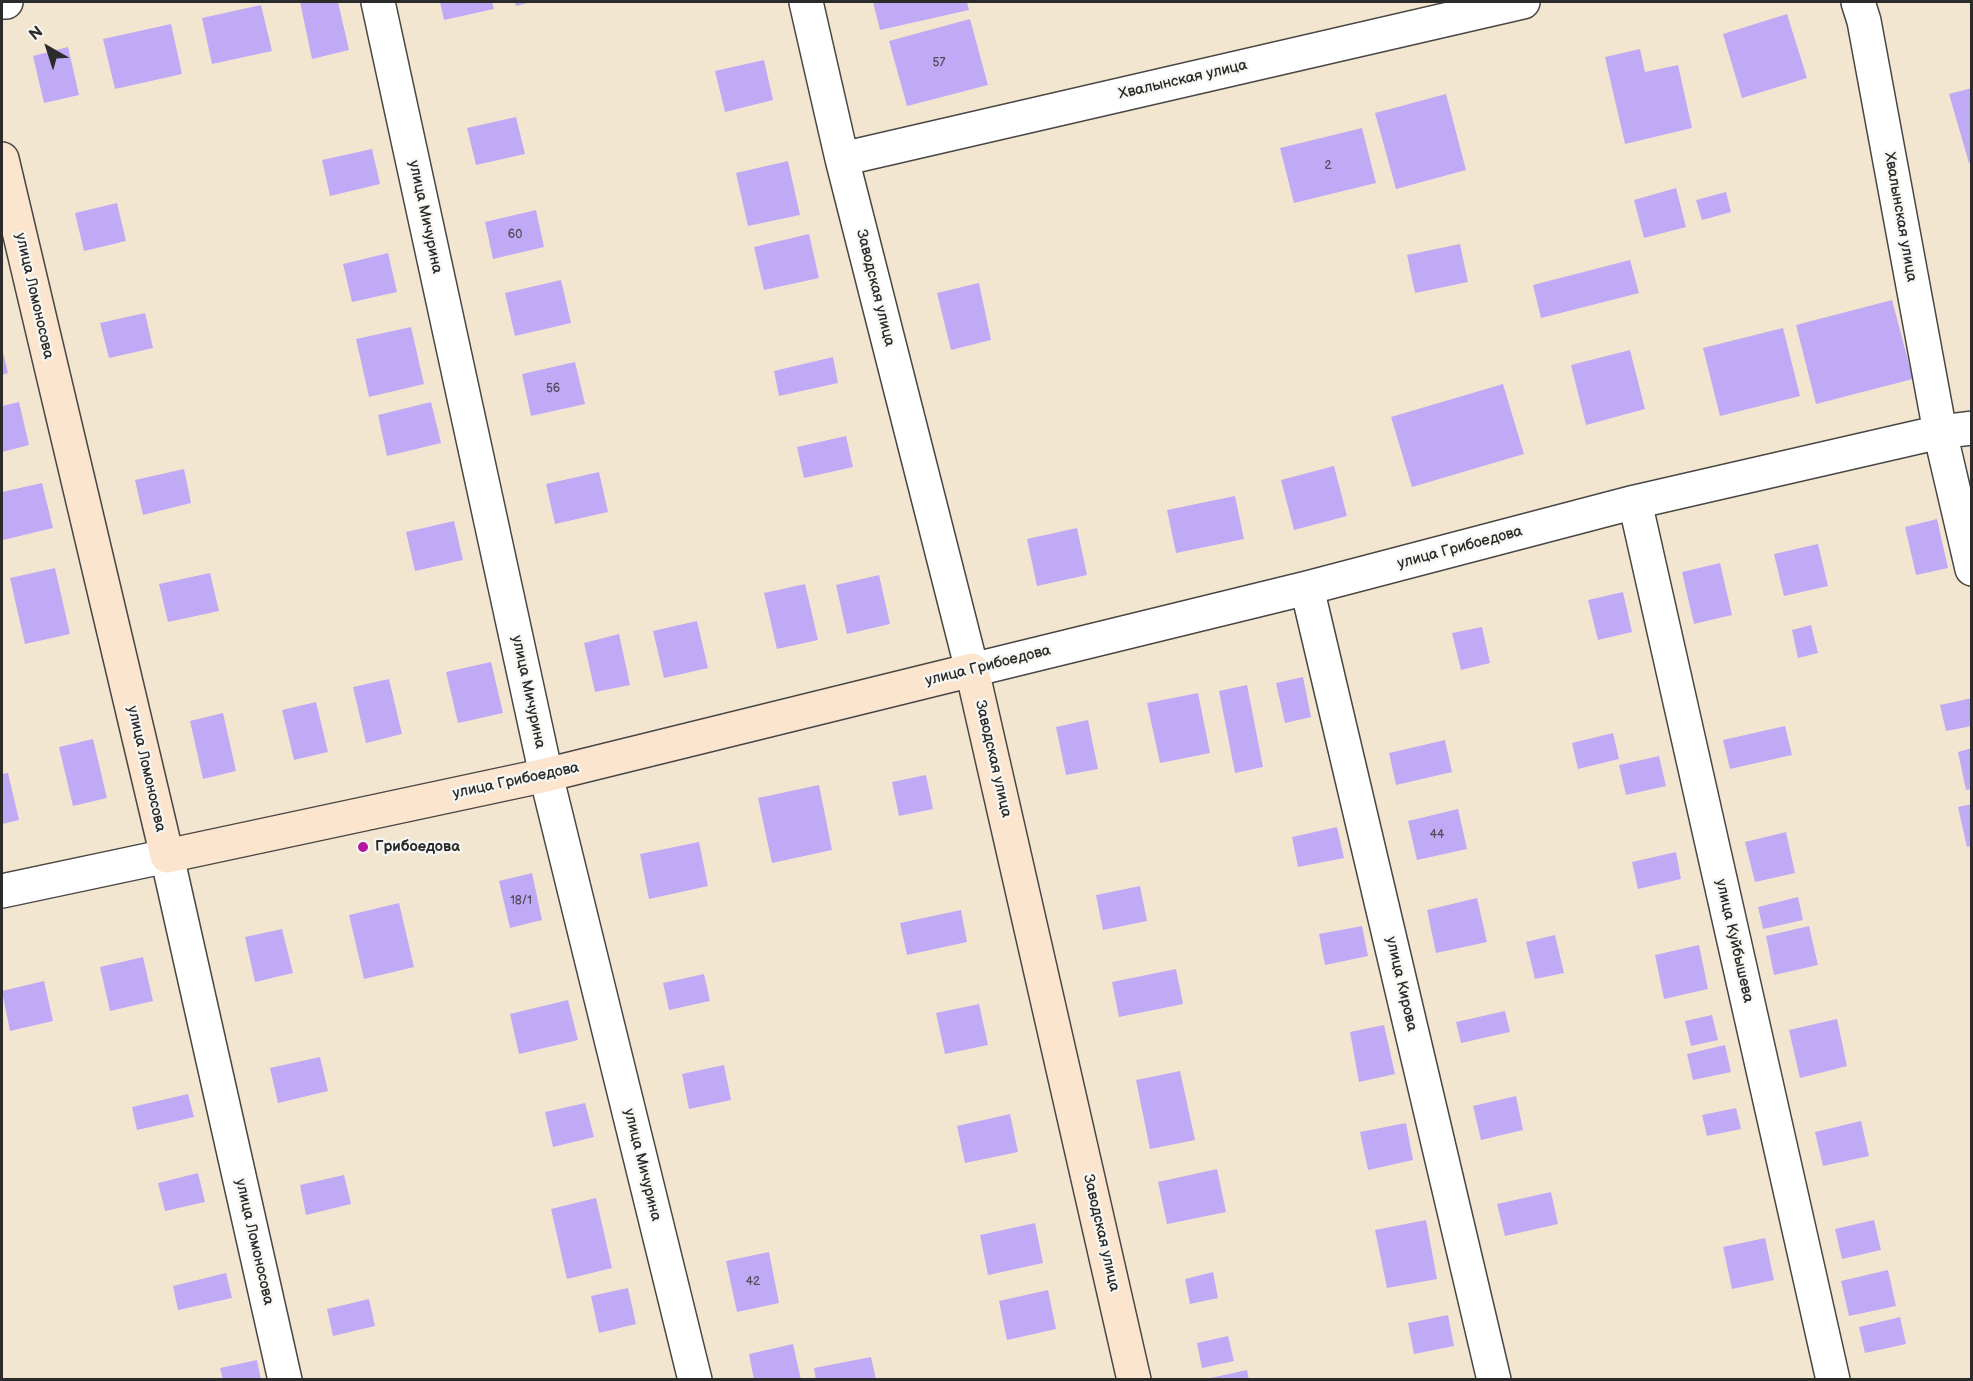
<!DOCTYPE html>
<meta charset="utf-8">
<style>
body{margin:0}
#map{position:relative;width:1973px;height:1381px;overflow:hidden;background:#f3e6d1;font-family:"Balsamiq Sans",sans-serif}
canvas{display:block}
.frame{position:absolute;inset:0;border:3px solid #2b2b2b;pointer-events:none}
.north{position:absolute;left:18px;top:18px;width:60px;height:60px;-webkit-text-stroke:4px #f6f6f2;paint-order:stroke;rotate:321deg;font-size:16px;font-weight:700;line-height:24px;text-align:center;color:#2b2b2b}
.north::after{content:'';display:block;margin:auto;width:21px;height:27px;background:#2b2b2b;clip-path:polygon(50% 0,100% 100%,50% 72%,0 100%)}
</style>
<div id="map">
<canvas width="1973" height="1381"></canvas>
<div class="frame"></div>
<div class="north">N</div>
</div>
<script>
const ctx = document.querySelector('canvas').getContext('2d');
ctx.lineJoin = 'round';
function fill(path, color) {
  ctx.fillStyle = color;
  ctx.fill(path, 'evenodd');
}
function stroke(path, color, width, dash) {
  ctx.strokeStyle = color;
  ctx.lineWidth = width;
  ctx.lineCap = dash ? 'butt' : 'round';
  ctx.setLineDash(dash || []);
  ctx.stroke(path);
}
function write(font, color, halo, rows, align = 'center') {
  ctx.font = font + ' "Balsamiq Sans",sans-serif';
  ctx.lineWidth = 4.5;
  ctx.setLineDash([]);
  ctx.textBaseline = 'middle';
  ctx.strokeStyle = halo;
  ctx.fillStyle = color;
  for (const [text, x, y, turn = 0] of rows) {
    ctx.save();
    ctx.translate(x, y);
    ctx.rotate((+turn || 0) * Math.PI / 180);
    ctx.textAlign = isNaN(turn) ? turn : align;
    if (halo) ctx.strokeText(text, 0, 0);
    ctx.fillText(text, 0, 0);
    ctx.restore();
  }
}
const building = new Path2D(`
 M300,2H338L349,50L312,59Z
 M440,2H492L494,9L444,20Z
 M515,2H531L516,6Z
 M873,2H967L969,10L880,30Z
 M261,5L272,51L212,64L202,18Z
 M1787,14L1807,78L1742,98L1723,34Z
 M970,19L988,85L907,106L889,41Z
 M171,24L182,74L115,89L103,39Z
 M68,47L79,95L44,103L33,56Z
 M1640,49L1645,72L1678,65L1692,128L1625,144L1605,57Z
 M764,60L773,100L725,112L715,71Z
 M1972,88V163H1969L1949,94Z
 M1446,94L1466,170L1396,189L1375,113Z
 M516,117L525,154L476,165L467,128Z
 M1362,128L1376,183L1294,203L1280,148Z
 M372,149L380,184L330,196L322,160Z
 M788,161L800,215L748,226L736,173Z
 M1676,188L1686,227L1644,238L1634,200Z
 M1726,192L1731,212L1702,220L1696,200Z
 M117,203L126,241L84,251L75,213Z
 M536,210L544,247L493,259L485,222Z
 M809,234L819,278L764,290L754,247Z
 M1460,244L1468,282L1415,293L1407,255Z
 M388,253L397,292L352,302L343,264Z
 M1630,260L1639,293L1541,318L1533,285Z
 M561,280L571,323L515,336L505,293Z
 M979,283L991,340L951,350L937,293Z
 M1892,300L1913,379L1816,404L1796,325Z
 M145,313L153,348L109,358L100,323Z
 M411,327L424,384L369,397L356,339Z
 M1783,328L1800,396L1720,416L1703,348Z
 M2,348L8,373L2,375Z
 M1630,350L1645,409L1586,425L1571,365Z
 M833,357L838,383L779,396L774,371Z
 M575,362L585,404L531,416L522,374Z
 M1503,384L1524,454L1412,487L1391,417Z
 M19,402L29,445L2,452V406Z
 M431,402L441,443L387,456L378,415Z
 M846,436L853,467L804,478L797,447Z
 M1334,466L1347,516L1294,530L1281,480Z
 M184,469L191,503L143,515L135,480Z
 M599,472L608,512L555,524L546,484Z
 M42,483L53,528L3,540L2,492Z
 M1235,496L1244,539L1176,553L1167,510Z
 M1937,519L1948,568L1916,575L1905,527Z
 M454,521L463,560L415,571L406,532Z
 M1077,528L1087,575L1037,586L1027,539Z
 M1818,544L1828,586L1784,596L1774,554Z
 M1720,563L1732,615L1694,624L1682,572Z
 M55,568L70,634L25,644L10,578Z
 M210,573L219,611L168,622L159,584Z
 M879,575L890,624L847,634L836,585Z
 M805,584L818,640L777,649L764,593Z
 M1623,592L1632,632L1598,640L1588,600Z
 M697,621L708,668L664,678L653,631Z
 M1811,625L1818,653L1798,658L1792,630Z
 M1482,627L1490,663L1461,670L1452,633Z
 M619,634L630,685L595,692L584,643Z
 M491,662L503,713L458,723L446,672Z
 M1303,677L1311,717L1285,723L1276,683Z
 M389,679L402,734L366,743L353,687Z
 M1247,685L1263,767L1235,773L1219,691Z
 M1198,693L1210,753L1160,763L1147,703Z
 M1972,698V726L1946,731L1940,705Z
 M316,702L328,752L294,760L282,710Z
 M223,713L236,771L203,779L190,721Z
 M1088,720L1098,769L1066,775L1056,727Z
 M1785,726L1792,755L1730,769L1723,740Z
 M1613,733L1619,759L1578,769L1572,743Z
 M93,739L107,798L73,806L59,747Z
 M1445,740L1452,772L1396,785L1389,753Z
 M1972,748V789L1966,790L1958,752Z
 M1659,756L1666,786L1626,795L1619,765Z
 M8,773L19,820L2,824V774Z
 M926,775L933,809L899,816L892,782Z
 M819,785L832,850L772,863L758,798Z
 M1972,804V846L1967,847L1958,807Z
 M1458,809L1467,849L1417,860L1408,821Z
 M1337,827L1344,858L1298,867L1292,837Z
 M1786,832L1795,873L1755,882L1745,842Z
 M699,842L708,886L649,899L640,854Z
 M1676,852L1681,879L1638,889L1632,862Z
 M532,873L542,920L510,928L499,881Z
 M1140,886L1147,921L1103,930L1096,895Z
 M1798,897L1803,920L1763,929L1758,907Z
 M1477,898L1487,942L1436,953L1427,910Z
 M399,903L414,967L364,979L349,915Z
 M961,910L967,942L907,955L900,923Z
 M1362,926L1368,956L1325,965L1319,934Z
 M1809,926L1818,965L1774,975L1766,936Z
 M282,929L293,973L255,982L245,937Z
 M1555,935L1564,973L1535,979L1526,942Z
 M1699,945L1708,989L1664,999L1655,955Z
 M143,957L153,1001L110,1011L100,967Z
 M1176,969L1183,1004L1119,1017L1112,982Z
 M704,974L710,1001L669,1010L663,983Z
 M44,981L53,1021L10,1031L2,991Z
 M568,1000L578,1040L519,1054L510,1014Z
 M979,1004L988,1045L945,1054L936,1013Z
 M1505,1011L1510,1032L1461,1043L1456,1022Z
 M1712,1015L1718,1040L1691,1046L1685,1021Z
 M1837,1019L1847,1066L1800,1078L1789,1030Z
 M1384,1025L1395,1074L1359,1082L1350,1032Z
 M1725,1045L1731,1072L1693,1080L1687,1054Z
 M320,1057L328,1091L278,1103L270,1068Z
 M724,1065L731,1100L689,1109L682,1074Z
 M1180,1071L1195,1140L1150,1149L1136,1080Z
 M188,1094L194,1117L137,1130L132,1107Z
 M1516,1096L1523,1130L1481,1140L1473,1106Z
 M585,1103L594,1137L553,1147L545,1112Z
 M1736,1108L1741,1129L1707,1136L1702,1115Z
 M1010,1114L1018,1152L965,1163L957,1126Z
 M1861,1121L1869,1156L1823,1166L1815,1132Z
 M1406,1123L1413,1160L1368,1170L1360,1132Z
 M1217,1169L1226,1212L1167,1224L1158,1182Z
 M198,1173L205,1202L165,1211L158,1183Z
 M344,1175L351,1204L306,1215L300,1185Z
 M1551,1192L1558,1224L1505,1236L1497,1204Z
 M596,1198L612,1268L567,1279L551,1209Z
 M1426,1220L1437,1279L1387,1288L1375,1230Z
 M1874,1220L1881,1250L1842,1259L1835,1229Z
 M1035,1223L1043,1263L988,1275L980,1235Z
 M1765,1238L1774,1280L1732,1289L1723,1247Z
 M769,1252L779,1303L737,1312L726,1261Z
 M1888,1270L1896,1306L1849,1316L1841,1281Z
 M1213,1272L1218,1298L1190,1304L1185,1279Z
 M226,1273L232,1298L178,1310L173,1286Z
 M628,1288L636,1324L599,1333L591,1296Z
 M1048,1290L1056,1329L1007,1340L999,1301Z
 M369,1299L375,1326L333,1336L327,1309Z
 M1448,1315L1454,1346L1414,1354L1408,1323Z
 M1900,1317L1906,1344L1865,1353L1859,1327Z
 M1228,1336L1234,1361L1202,1368L1197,1343Z
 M793,1344L801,1380H754L749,1354Z
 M871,1357L876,1380H816L814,1368Z
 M257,1360L261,1380H223L220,1368Z
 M1247,1370L1249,1380H1206V1379Z`);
const street = new Path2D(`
 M2,2H6
 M378,2L546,775L695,1380
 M806,2L842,159L972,670L1307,588L1635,502L1940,432L1972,428
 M1858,2L1864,21L1940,432L1972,569
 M842,159L1523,2
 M1635,502L1833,1380
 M1307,588L1494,1380
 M2,891L167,856L285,1380`);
const secondary = new Path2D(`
 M2,159L167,856L546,775L972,670L1134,1380`);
const markers = [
 [363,847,6,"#b5179e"]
];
const numberNames = [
 ["57",939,63],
 ["2",1328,166],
 ["60",515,235],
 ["56",553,389],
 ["44",1437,835],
 ["18/1",521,901],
 ["42",753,1282]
];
const streetNames = [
 ["Хвалынская улица",1183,80,-13],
 ["улица Мичурина",425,217,78],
 ["Хвалынская улица",1900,217,80],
 ["Заводская улица",875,288,76],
 ["улица Ломоносова",34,296,77],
 ["улица Грибоедова",1460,548,-15],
 ["улица Грибоедова",988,666,-14],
 ["улица Мичурина",528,692,78],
 ["Заводская улица",993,759,77],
 ["улица Ломоносова",146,769,77],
 ["улица Грибоедова",516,781,-12],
 ["улица Куйбышева",1734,941,77],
 ["улица Кирова",1401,984,77],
 ["улица Мичурина",642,1165,76],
 ["Заводская улица",1101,1233,77],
 ["улица Ломоносова",254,1242,77]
];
const poiNames = [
 ["Грибоедова",375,847]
];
fill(building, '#c1aaf5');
stroke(street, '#494744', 36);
stroke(secondary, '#494744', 36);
stroke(street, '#fff', 33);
stroke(secondary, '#fbe5cf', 33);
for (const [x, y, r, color] of markers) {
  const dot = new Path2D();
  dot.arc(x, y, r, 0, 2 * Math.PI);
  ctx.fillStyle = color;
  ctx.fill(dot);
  stroke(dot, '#f6f6f2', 2);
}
write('12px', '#504b5e', null, numberNames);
write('15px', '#2b2b2b', '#f6f6f2', streetNames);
write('bold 15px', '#2b2b2b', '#f6f6f2', poiNames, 'left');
</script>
